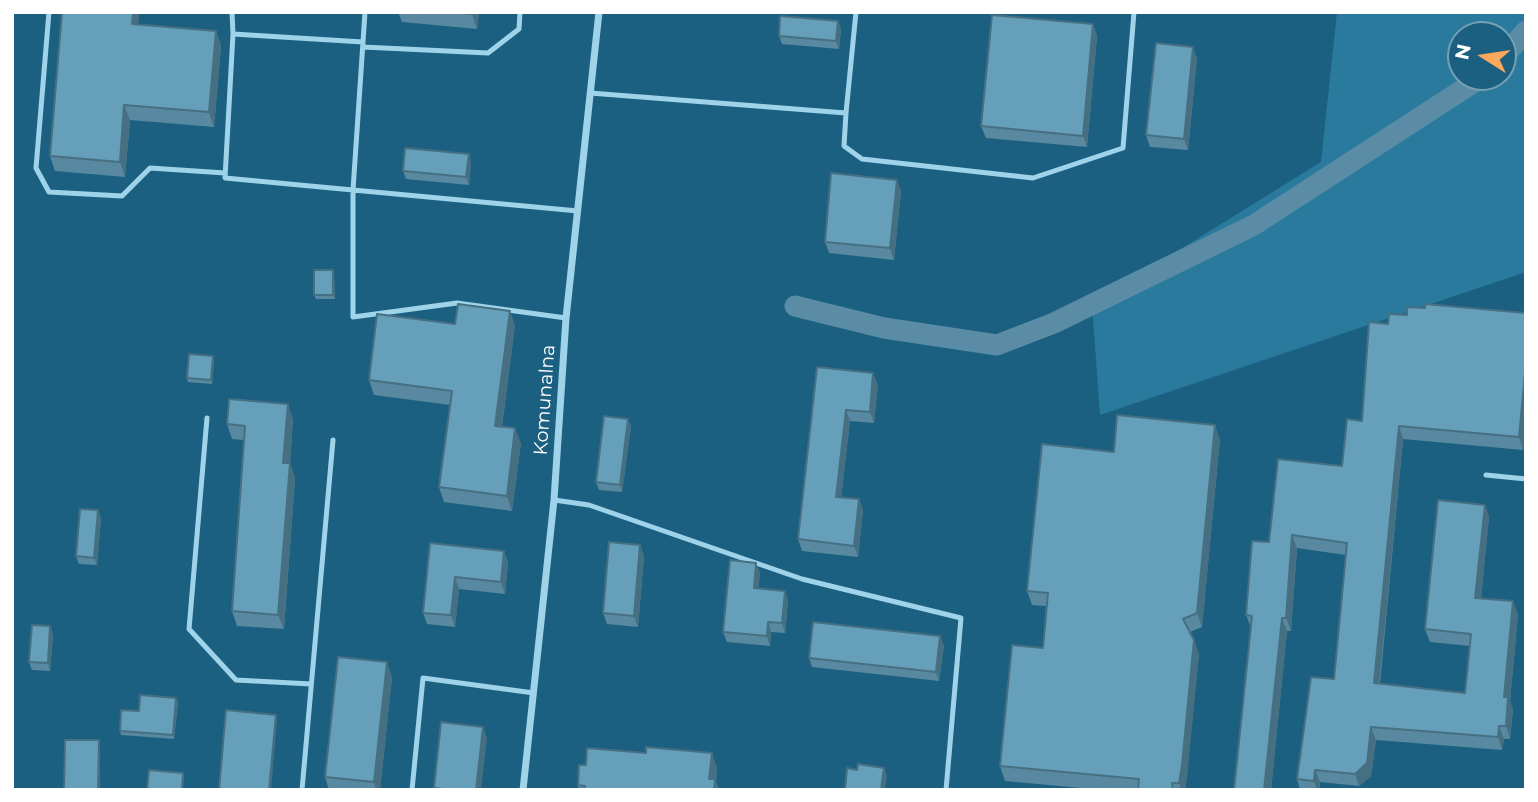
<!DOCTYPE html>
<style>
body{margin:0}
#map{position:relative;width:1538px;height:802px;overflow:hidden;background:#1b6081;font-family:Montserrat,sans-serif}
canvas{display:block}
.frame{position:absolute;inset:0;border:14px solid #fff;pointer-events:none}
.north{position:absolute;left:1447px;top:21px;width:70px;height:70px;box-sizing:border-box;background:#1b6081;border:2px solid #76a0b3;border-radius:50%;rotate:282deg;font-size:19px;font-weight:700;line-height:28px;text-align:center;color:#fff}
.north::after{content:'';display:block;margin:auto;width:24px;height:32px;background:#fca85b;clip-path:polygon(50% 0,100% 100%,50% 72%,0 100%)}
</style>
<div id="map">
<canvas width="1538" height="802"></canvas>
<div class="frame"></div>
<div class="north">N</div>
</div>
<script>
const ctx = document.querySelector('canvas').getContext('2d');
ctx.lineJoin = 'round';
function fill(path, color) {
  ctx.fillStyle = color;
  ctx.fill(path, 'evenodd');
}
function stroke(path, color, width, dash) {
  ctx.strokeStyle = color;
  ctx.lineWidth = width;
  ctx.lineCap = dash ? 'butt' : 'round';
  ctx.setLineDash(dash || []);
  ctx.stroke(path);
}
function write(font, color, halo, rows, align = 'center') {
  ctx.font = font + ' Montserrat,sans-serif';
  ctx.lineWidth = 7;
  ctx.setLineDash([]);
  ctx.textBaseline = 'middle';
  ctx.strokeStyle = halo;
  ctx.fillStyle = color;
  for (const [text, x, y, turn = 0] of rows) {
    ctx.save();
    ctx.translate(x, y);
    ctx.rotate((+turn || 0) * Math.PI / 180);
    ctx.textAlign = isNaN(turn) ? turn : align;
    if (halo) ctx.strokeText(text, 0, 0);
    ctx.fillText(text, 0, 0);
    ctx.restore();
  }
}
const green = new Path2D(`
 M1337,12H1526V272L1100,415L1092,304L1321,162ZM1461,35H1503V77H1461Z`);
const canal = new Path2D(`
 M1503,57L1526,31
 M795,306L884,328L997,345L1054,323L1254,225L1482,77`);
const service = new Path2D(`
 M49,12L36,168L49,192L122,196L150,168L225,173
 M232,12L233,34
 M233,34L363,42L353,190L225,178Z
 M363,42L365,12
 M363,47L488,53L519,29L520,12
 M590,93L846,113L856,12
 M846,113L844,146L862,159L1033,178L1123,148L1134,12
 M566,318L457,303L353,317V190L578,211
 M207,418L189,629L236,680L311,684
 M1486,475L1526,479
 M554,500L589,505L802,579L961,618L946,790
 M302,790L333,440
 M412,790L423,678L534,693`);
const minor = new Path2D(`
 M523,790L554,500L566,318L599,12`);
const wall = new Path2D(`
 M139,12L138,24L216,31L221,46L214,127L130,120L125,177L55,171L50,156Z
 M398,12H479L477,29L402,22Z
 M838,21L841,29L839,49L782,44L779,36Z
 M1093,24L1097,36L1087,147L986,138L981,126Z
 M1197,58L1188,150L1150,147L1146,135Z
 M471,162L469,185L406,179L403,171Z
 M901,191L894,260L829,253L825,242Z
 M333,270L334,274L335,299H316L314,295Z
 M1526,313V425L1523,450L1403,439L1380,684L1465,693L1470,646L1430,642L1425,629L1485,505L1489,517L1481,598L1518,614L1510,701L1513,710L1510,739H1504L1502,750L1376,740L1371,776L1359,786L1320,782L1319,790H1300L1297,779L1334,679L1346,555L1297,548L1291,631H1287L1271,790H1234L1251,628L1246,615L1269,542L1342,466L1362,421L1388,324L1407,315Z
 M455,324L515,325L502,427L521,443L512,511L444,502L439,487L450,405L374,395L369,380Z
 M214,360L212,384L188,382L187,378Z
 M817,367L878,384L874,423L850,421L841,497L859,499L863,510L858,557L802,551L798,539Z
 M293,419L290,463L295,478L284,629L237,626L232,611L244,440L232,439L227,424Z
 M631,426L622,492L599,490L596,482Z
 M1220,439L1202,627L1190,632L1199,654L1185,790H1103L1005,781L1000,766L1043,648L1046,606L1032,605L1027,591L1114,452Z
 M98,510L101,518L97,565L79,564L76,556Z
 M430,543L504,551L508,563L505,594L459,589L455,627L427,624L423,613Z
 M640,545L644,556L638,627L607,624L603,613Z
 M760,572L758,589L785,591L788,601L785,633L771,632L770,646L727,642L723,632Z
 M50,626L53,634L50,671L32,670L29,662Z
 M944,645L939,681L812,667L809,658Z
 M392,677L380,790H329L325,777Z
 M178,702L174,739L121,735L120,731L139,711Z
 M586,765L717,768L716,781L719,790H579L578,785Z`);
const shadedWall = new Path2D(`
 M133,12H139L137,38L132,24Z
 M472,12H479L477,29L472,14Z
 M838,21L841,29L839,49L836,41Z
 M1093,24L1097,36L1087,147L1083,136Z
 M216,31L221,46L214,127L209,112Z
 M1193,47L1197,58L1188,150L1184,139Z
 M124,105L130,120L125,177L120,162Z
 M469,154L471,162L469,185L466,177Z
 M897,180L901,191L894,260L890,248Z
 M333,270L334,274L335,299L333,295Z
 M510,311L515,325L500,440L495,426Z
 M213,356L214,360L212,384L211,380Z
 M1526,363V425L1523,450L1519,437Z
 M873,373L878,384L874,423L870,412Z
 M288,404L293,419L289,477L283,463Z
 M846,410L850,421L840,508L836,497Z
 M628,419L631,426L622,492L620,485Z
 M1215,425L1220,439L1202,627L1197,613Z
 M1399,426L1403,439L1378,696L1374,683Z
 M515,428L521,443L512,511L507,496Z
 M290,463L295,478L284,629L278,615Z
 M859,499L863,510L858,557L854,546Z
 M1485,505L1489,517L1480,611L1475,598Z
 M98,510L101,518L97,565L94,558Z
 M1292,535L1297,548L1291,631L1286,618Z
 M640,545L644,556L638,627L634,616Z
 M504,551L508,563L505,594L501,582Z
 M756,563L760,572L757,598L754,588Z
 M455,577L459,589L455,627L451,615Z
 M785,591L788,601L785,633L782,623Z
 M1513,601L1518,614L1510,701L1513,710L1510,739L1506,726L1504,697Z
 M1282,618L1287,631L1271,790H1264Z
 M768,622L771,632L770,646L767,636Z
 M50,626L53,634L50,671L48,663Z
 M940,636L944,645L939,681L936,672Z
 M1194,640L1199,654L1187,779L1185,790H1181L1179,783Z
 M387,662L392,677L380,790H376L374,782Z
 M176,698L178,702L174,739L173,735Z
 M276,715L277,719L271,790H269Z
 M1499,726L1504,739L1502,750L1498,737Z
 M483,727L487,738L481,790H476Z
 M1371,727L1376,740L1371,776L1359,786L1355,774Z
 M99,740L100,744V790H98Z
 M712,753L717,768L716,781L719,790H713L709,779Z
 M884,768L887,776L885,790H881Z
 M1315,770L1320,782L1319,790H1317L1314,781Z
 M183,773L184,776L183,790H182Z`);
const building = new Path2D(`
 M62,12H133L132,24L216,31L209,112L124,105L120,162L50,156Z
 M449,12H472V14Z
 M992,15L1093,24L1083,136L981,126Z
 M780,16L838,21L836,41L779,36Z
 M1156,43L1193,47L1184,139L1146,135Z
 M405,148L469,154L466,177L403,171Z
 M831,173L897,180L890,248L825,242Z
 M314,270H333V295H314Z
 M458,304L510,311L495,426L515,428L507,496L439,487L452,391L369,380L377,314L455,324Z
 M1425,304L1526,313V363L1519,437L1399,426L1374,683L1465,693L1471,634L1425,629L1438,500L1485,505L1475,598L1513,601L1504,697H1508L1506,726H1499L1498,737L1371,727L1367,763L1355,774L1315,770L1314,781L1297,779L1311,677L1334,679L1347,543L1292,535L1286,618H1282L1264,790H1234L1252,616L1246,615L1252,541L1269,542L1278,459L1342,466L1347,419L1362,421L1369,322L1388,324L1389,314L1407,315V307L1425,308Z
 M189,354L213,356L211,380L187,378Z
 M817,367L873,373L870,412L846,410L836,497L859,499L854,546L798,539Z
 M229,399L288,404L283,463H290L278,615L232,611L245,426L227,424Z
 M1117,415L1215,425L1197,613L1183,619L1194,640L1182,765L1179,783H1172L1173,790H1138L1139,779L1000,766L1012,645L1043,648L1048,593L1027,591L1042,444L1114,452Z
 M604,416L628,419L620,485L596,482Z
 M80,509L98,510L94,558L76,556Z
 M609,542L640,545L634,616L603,613Z
 M430,543L504,551L501,582L455,577L451,615L423,613Z
 M730,560L756,563L754,588L785,591L782,623L768,622L767,636L723,632Z
 M813,622L940,636L936,672L809,658Z
 M32,625L50,626L48,663L29,662Z
 M338,657L387,662L374,782L325,777Z
 M140,695L176,698L173,735L120,731L121,710L139,711Z
 M226,710L276,715L269,790H219Z
 M441,722L483,727L476,790H453L434,788Z
 M65,740H99L98,790H64Z
 M646,747L712,753L709,779H715L714,790H584L585,786L578,785L579,765H586L587,748L646,753Z
 M858,764L884,768L881,790H845L847,768L857,770Z
 M149,770L183,773L182,790H147Z`);
const streetNames = [
 ["Komunalna",545,400,-86]
];
fill(green, '#2a7a9e');
stroke(canal, '#5a8ca5', 21);
stroke(service, '#9fd3ea', 5);
stroke(minor, '#9fd3ea', 7);
fill(wall, '#5889a0');
fill(shadedWall, '#476f82');
fill(building, '#669fba');
stroke(building, '#476f82', 2);
write('19px', '#fff', '#1b6081', streetNames);
</script>
